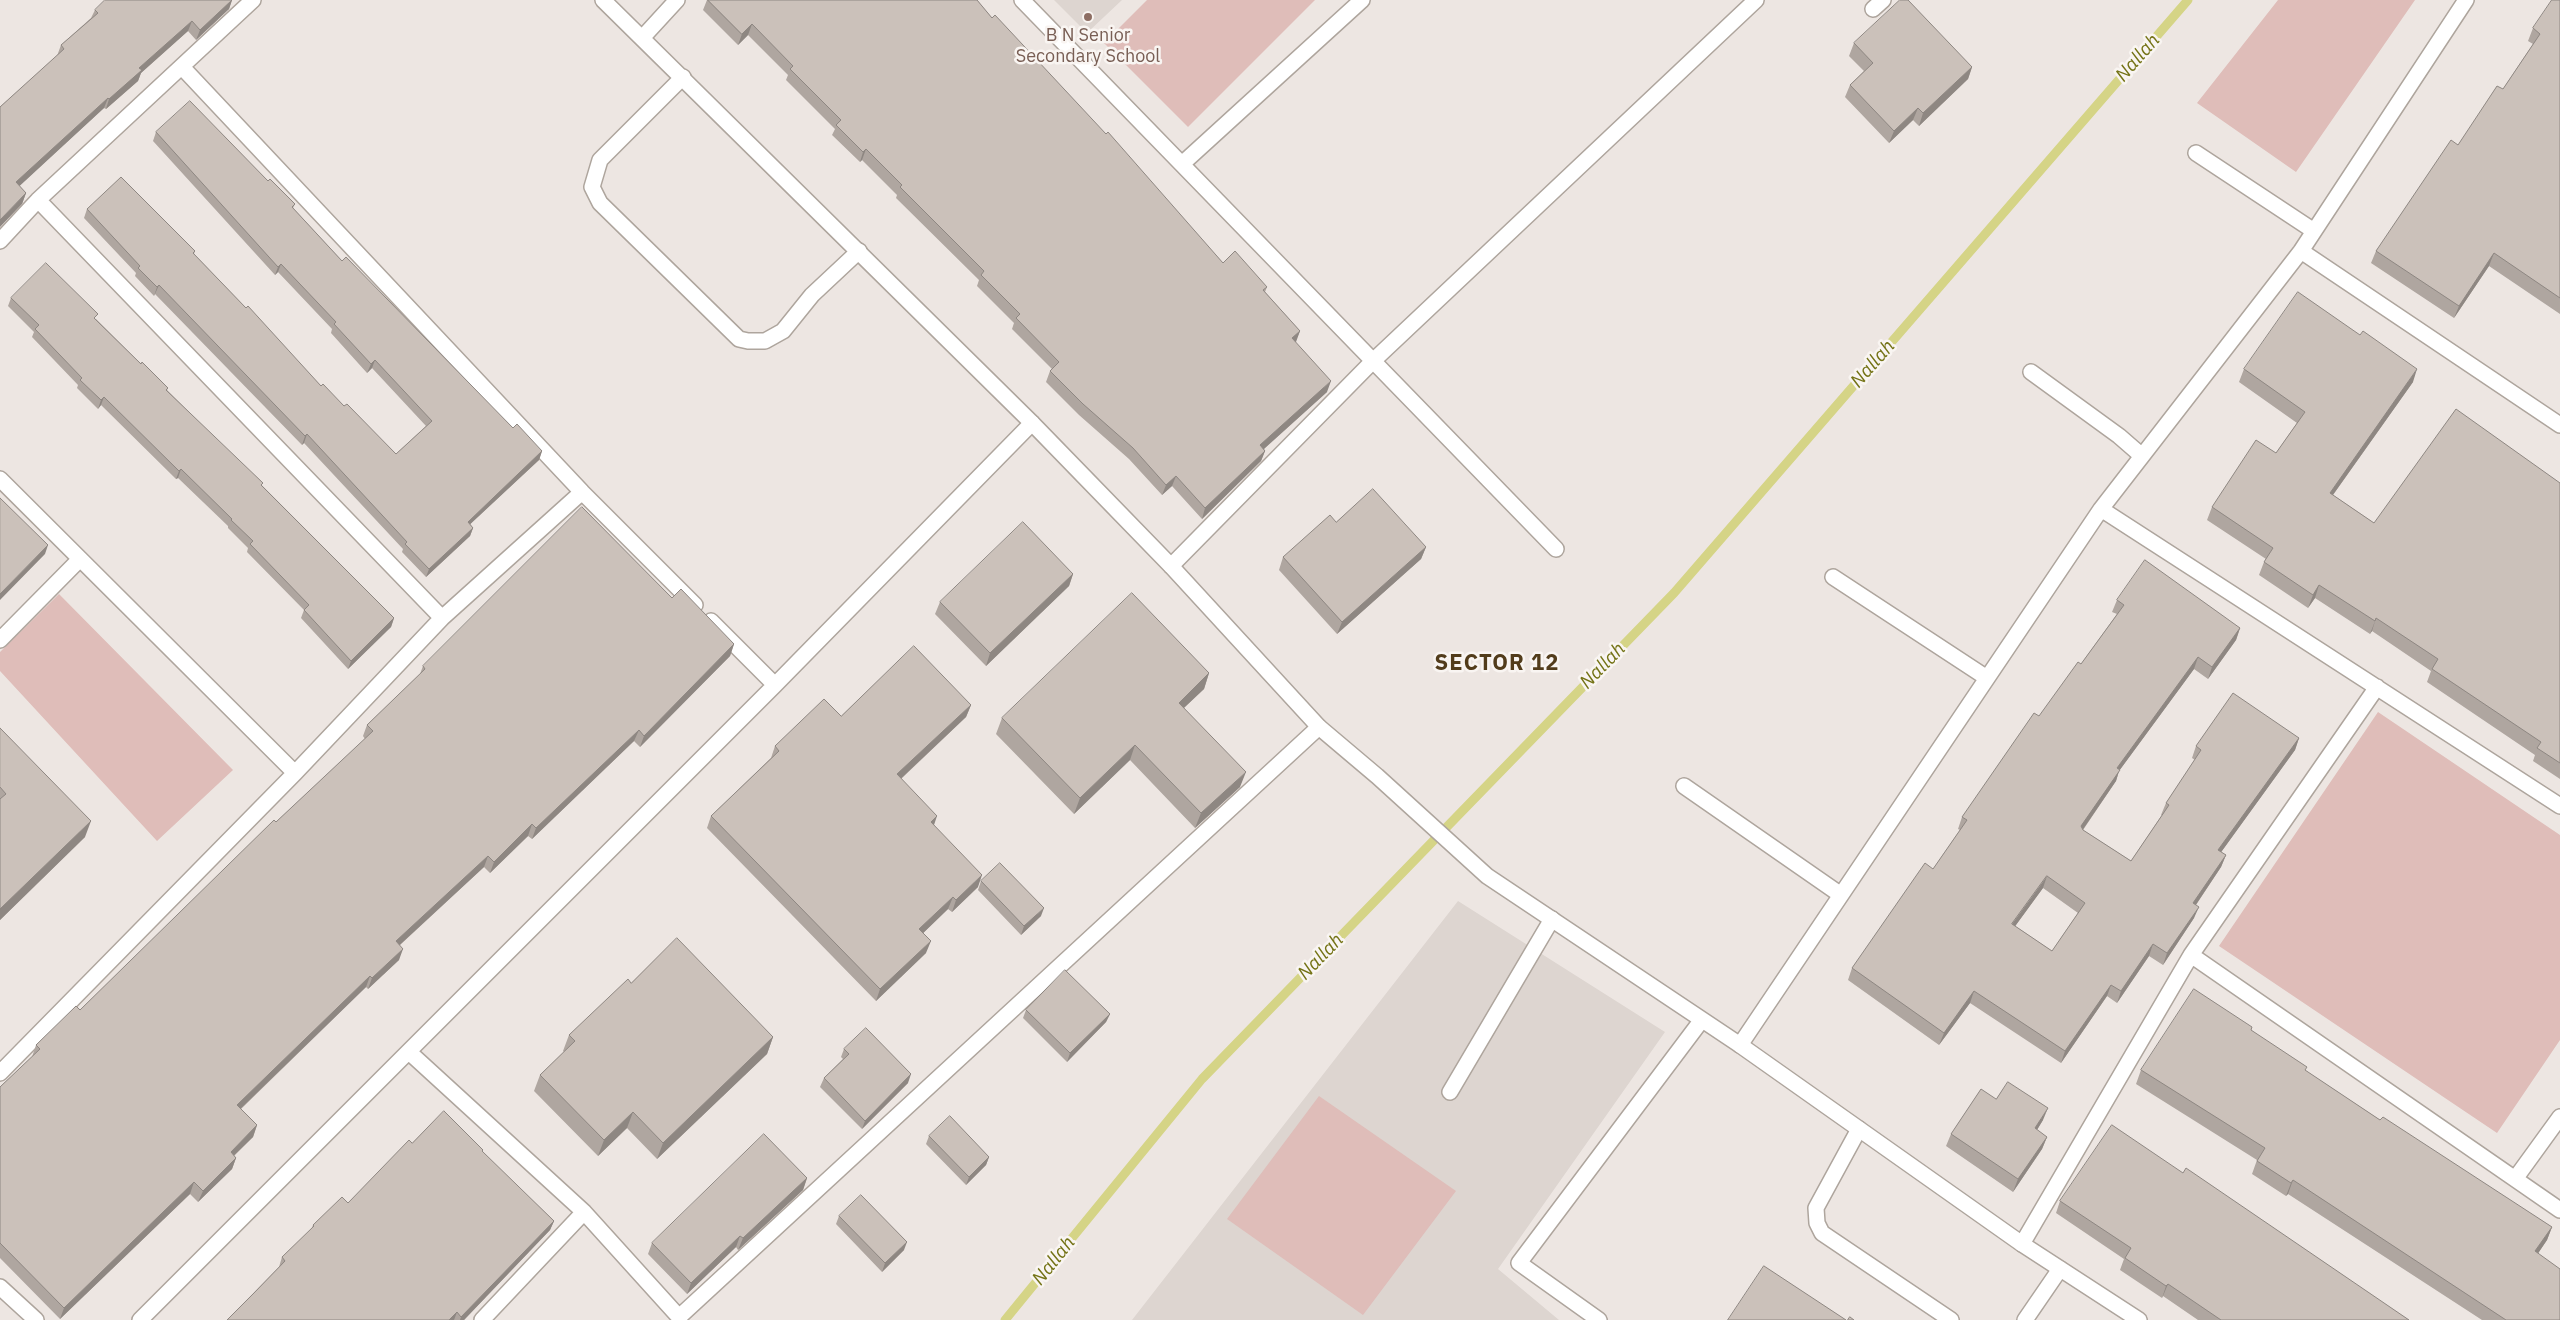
<!DOCTYPE html>
<style>
body{margin:0}
canvas{display:block;background:#ede6e2}
</style>
<canvas width="2560" height="1320"></canvas>
<script>
const ctx = document.querySelector('canvas').getContext('2d');
ctx.lineJoin = 'round';
function fill(path, color) {
  ctx.fillStyle = color;
  ctx.fill(path, 'evenodd');
}
function stroke(path, color, width, dash) {
  ctx.strokeStyle = color;
  ctx.lineWidth = width;
  ctx.lineCap = dash ? 'butt' : 'round';
  ctx.setLineDash(dash || []);
  ctx.stroke(path);
}
function write(font, color, halo, rows, align = 'center') {
  ctx.font = font + ' "IBM Plex Sans",sans-serif';
  ctx.lineWidth = 5;
  ctx.setLineDash([]);
  ctx.textBaseline = 'middle';
  ctx.strokeStyle = halo;
  ctx.fillStyle = color;
  for (const [text, x, y, turn = 0] of rows) {
    ctx.save();
    ctx.translate(x, y);
    ctx.rotate((+turn || 0) * Math.PI / 180);
    ctx.textAlign = isNaN(turn) ? turn : align;
    if (halo) ctx.strokeText(text, 0, 0);
    ctx.fillText(text, 0, 0);
    ctx.restore();
  }
}
const built = new Path2D(`
 M1054,0H1122L1087,33Z
 M1458,901L1665,1032L1498,1269L1559,1320H1132Z`);
const green = new Path2D(`
 M1147,0H1315L1188,127L1104,43Z
 M2278,0H2415L2296,172L2197,103Z
 M59,594L233,770L157,841L0,671V652Z
 M2378,712L2560,835V1040L2497,1133L2219,946Z
 M1319,1096L1456,1191L1363,1315L1227,1219Z`);
const stream = new Path2D(`
 M1005,1320L1202,1079L1674,593L2188,0`);
const service = new Path2D(`
 M1873,9L1883,0
 M683,77L600,160L592,187L600,203L739,339L748,341H765L783,331L812,295L859,251
 M1450,1092L1552,919
 M1859,1129L1816,1208L1817,1223L1822,1233L1951,1320
 M2025,1320L2060,1269`);
const minor = new Path2D(`
 M1022,0L1556,549
 M643,37L677,0
 M182,67L582,492L695,605
 M2196,153L2314,231
 M1182,164L1362,0
 M38,200L442,618
 M0,241L38,200L253,0
 M2301,251L2560,425
 M2031,372L2119,436L2142,456
 M0,479L295,773
 M2101,509L2560,806
 M1171,566L1373,361L1756,0
 M1833,577L1987,678
 M711,621L775,685
 M0,640L80,559
 M1684,786L1841,895
 M2191,955L2560,1210
 M1740,1045L2101,509L2301,251L2466,0
 M409,1052L584,1212L679,1317L1319,727
 M0,1073L295,773L442,618L582,492
 M2515,1179L2560,1117
 M2022,1244L2191,955L2377,687
 M0,1287L36,1320
 M140,1320L775,685L1032,423
 M482,1320L584,1212
 M1599,1320L1519,1263L1701,1021`);
const tertiary = new Path2D(`
 M603,0L1032,423L1171,566L1319,727L1377,776L1487,876L1740,1045L2022,1244L2139,1320`);
const wall = new Path2D(`
 M232,0L229,9L196,40L188,31L141,73L138,81L106,109L104,108L19,186L26,193L22,204L0,107L57,56L61,45L91,18L95,10Z
 M707,0H977L992,18L1223,263L1267,287L1265,292L1300,331L1295,342L1327,392L1264,449L1265,451L1261,461L1202,519L1172,486L1162,495L1129,459L1079,415L1046,382L1050,371L1052,369L1012,329L1014,323L977,286L979,280L896,198L897,195L862,160L860,162L832,135L835,129L786,80L788,75L748,35L738,45L703,10Z
 M2560,0V314L2489,266L2454,318L2371,263L2376,251L2458,145L2503,89L2533,44L2528,41L2533,28Z
 M1854,43L1972,67L1968,79L1919,126L1913,120L1889,143L1845,97L1850,85L1864,71L1849,56Z
 M156,132L268,181L295,204L293,208L342,261L513,428L542,451L539,460L470,524L473,528L470,536L426,577L402,552L403,549L304,443L302,445L155,294L154,296L135,276L136,273L84,218L87,209L195,251L194,254L321,386L344,406L396,454L426,426L372,368L367,373L331,333L332,329L278,272L275,275L153,141Z
 M11,298L96,319L141,364L168,388L167,390L394,618L391,627L348,669L301,618L304,610L247,552L248,548L228,528V526L178,478L176,479L101,405L98,409L77,388L78,385L32,337L34,332L8,306Z
 M2244,369L2413,382L2333,495L2374,523L2560,483V779L2533,761L2535,755L2427,682L2431,671L2372,631L2370,634L2315,598L2308,608L2259,575L2264,562L2266,559L2207,520L2212,507L2276,453L2297,423L2239,382Z
 M1336,522L1426,547L1421,559L1337,634L1279,570L1283,557Z
 M1073,574L1069,586L986,666L935,614L940,602Z
 M672,598L734,644L730,656L640,747L634,741L532,839L528,836L490,873L484,867L400,945L399,960L368,989L366,987L241,1109L257,1125L253,1137L234,1156L236,1158L232,1169L198,1202L190,1194L60,1319L0,1258V1087L32,1057L36,1045L80,1010L276,822L365,739L363,736L367,725L420,674L423,666Z
 M2117,600L2240,628L2236,640L2208,679L2194,669L2119,771L2116,781L2083,830L2131,861L2162,815H2161L2166,803L2195,760L2192,758L2196,746L2299,738L2295,750L2221,852L2226,855L2221,867L2196,905L2194,918L2163,965L2149,956L2117,1003L2107,996L2061,1063L1970,1003L1939,1045L1848,980L1852,968L1933,869L1960,830L1958,829L1962,817L2081,664L2117,614L2112,612ZM2043,888L2078,913L2052,951L2015,926Z
 M1209,673L1204,689L1184,708L1240,787L1195,828L1130,760L1074,814L996,734L1002,718Z
 M971,705L966,717L901,779L978,887L952,912L948,909L923,933L926,953L876,1001L707,828L711,816L771,758L775,746L841,716Z
 M0,728L85,837L0,920Z
 M981,881L1041,916L1021,935L978,890Z
 M631,983L773,1037L767,1054L657,1159L627,1128L598,1156L534,1091L540,1075L564,1052L563,1051L569,1035Z
 M1026,1010L1110,1014L1106,1022L1067,1062L1023,1018Z
 M2251,1030L2306,1071L2380,1120L2552,1227L2547,1240L2538,1253L2560,1320H2482L2288,1194L2286,1196L2252,1174L2257,1160L2136,1084L2141,1070Z
 M844,1049L908,1083L862,1129L820,1087L824,1078L843,1059L841,1057Z
 M1996,1099L2043,1120L2037,1130L2047,1137L2042,1149L2013,1192L1946,1146L1951,1134Z
 M929,1136L989,1157L986,1165L966,1185L926,1144Z
 M412,1143L483,1150L482,1152L554,1221L550,1230L464,1320H227L279,1267L282,1257L311,1230L313,1225L348,1203Z
 M2183,1173L2409,1320H2198L2163,1296L2162,1298L2120,1270L2124,1259L2056,1213L2060,1201Z
 M807,1178L803,1190L738,1250L736,1247L687,1294L648,1254L652,1243Z
 M839,1216L904,1250L882,1272L836,1224Z`);
const shadedWall = new Path2D(`
 M232,0L229,9L196,40L200,30Z
 M192,21L188,31L141,73L138,81L106,109L109,99L139,68Z
 M752,24L748,35L738,45L742,34Z
 M1972,67L1968,79L1919,126L1923,113Z
 M108,98L104,108L12,193L16,182Z
 M1918,108L1913,120L1889,143L1894,131Z
 M866,149L862,160L860,162L863,152Z
 M26,193L22,204L0,227V220Z
 M2494,253L2489,266L2454,318L2459,306Z
 M281,264L278,272L275,275L278,267Z
 M159,285L155,294L154,296L157,287Z
 M1300,331L1296,342L1288,349L1292,338Z
 M375,360L372,368L367,373L371,364Z
 M2417,369L2413,382L2325,506L2330,493Z
 M1331,381L1327,392L1256,456L1260,445Z
 M104,397L101,405L98,409L101,400Z
 M307,434L304,443L302,445L305,436Z
 M542,451L539,460L464,530L468,522Z
 M1265,451L1261,461L1202,519L1205,508Z
 M181,469L178,478L176,479L179,471Z
 M1176,476L1172,486L1162,495L1166,485Z
 M473,528L470,536L426,577L429,569Z
 M48,545L45,554L0,600V594Z
 M1426,547L1421,559L1337,634L1342,622Z
 M1073,574L1069,586L986,666L990,653Z
 M2319,585L2315,598L2308,608L2313,595Z
 M394,618L391,627L348,669L351,661Z
 M2376,618L2372,631L2370,634L2375,621Z
 M2240,628L2236,640L2208,679L2212,667Z
 M734,644L730,656L640,747L644,736Z
 M2198,657L2194,669L2119,771L2116,781L2077,838L2081,826L2117,768Z
 M1209,673L1204,689L1173,718L1179,703Z
 M971,705L966,717L893,786L897,774Z
 M639,730L634,741L532,839L536,828Z
 M2299,738L2295,750L2214,862L2218,850Z
 M1135,745L1130,760L1074,814L1080,798Z
 M1246,772L1240,787L1195,828L1201,813Z
 M937,816L933,828L931,822Z
 M91,821L85,837L0,920V909Z
 M532,824L528,836L490,873L494,862Z
 M2226,855L2221,867L2189,915L2193,903Z
 M488,856L484,867L392,952L396,941Z
 M982,875L978,887L952,912L956,900Z
 M2047,876L2043,888L2008,936L2012,924Z
 M953,897L948,909L915,941L919,929Z
 M2199,907L2194,918L2163,965L2167,953Z
 M1044,908L1041,916L1021,935L1024,926Z
 M931,941L926,953L876,1001L880,989Z
 M2153,944L2149,956L2117,1003L2121,991Z
 M403,949L399,960L368,989L372,978Z
 M370,976L366,987L233,1116L237,1105Z
 M2111,985L2107,996L2061,1063L2065,1051Z
 M1974,991L1970,1003L1939,1045L1944,1033Z
 M1110,1014L1106,1022L1067,1062L1070,1053Z
 M773,1037L767,1054L657,1159L663,1143Z
 M911,1074L908,1083L862,1129L865,1121Z
 M2048,1108L2043,1120L2030,1141L2035,1128Z
 M633,1112L627,1128L598,1156L604,1140Z
 M257,1125L253,1137L226,1163L231,1152Z
 M2047,1137L2042,1149L2013,1192L2018,1179Z
 M989,1157L986,1165L966,1185L969,1177Z
 M236,1158L232,1169L198,1202L203,1191Z
 M807,1178L803,1190L738,1250L743,1238Z
 M2293,1180L2288,1194L2286,1196L2291,1183Z
 M194,1182L190,1194L60,1319L64,1308Z
 M554,1221L550,1230L464,1320H460L461,1317Z
 M2552,1227L2547,1240L2531,1264L2535,1251Z
 M740,1236L736,1247L687,1294L691,1283Z
 M907,1242L904,1250L882,1272L885,1263Z
 M2168,1284L2163,1296L2162,1298L2166,1286Z
 M457,1312L454,1320H449Z`);
const building = new Path2D(`
 M105,0H232L200,30L192,21L139,68L142,70L109,99L108,98L16,182L26,193L0,220V107L64,49L61,45L98,13L95,10Z
 M708,0H977L992,18L995,15L1106,134L1108,132L1223,263L1235,251L1267,287L1263,290L1300,331L1292,338L1331,381L1260,445L1265,451L1205,508L1176,476L1166,485L1133,448L1083,404L1050,371L1059,362L1016,318L1020,314L981,275L984,271L900,187L902,185L866,149L863,152L836,125L841,120L790,69L793,66L752,24L742,34Z
 M1900,0H1908L1972,67L1923,113L1918,108L1894,131L1850,85L1873,63L1854,43Z
 M2552,0H2560V298L2494,253L2459,306L2376,251L2451,140L2458,145L2497,86L2503,89L2540,34L2533,28Z
 M190,101L268,181L270,179L295,204L292,207L342,261L346,257L513,428L517,424L542,451L468,522L473,528L429,569L405,544L407,542L307,434L305,436L159,285L157,287L138,268L140,266L87,209L121,177L195,251L193,253L246,308L248,306L321,386L323,384L344,406L347,404L396,454L432,421L375,360L371,364L334,324L336,322L281,264L278,267L156,132Z
 M46,263L98,314L94,318L141,364L142,362L168,388L166,390L263,483L261,485L394,618L351,661L304,610L309,605L250,544L253,541L231,520L232,519L181,469L179,471L104,397L101,400L80,380L82,378L35,329L39,325L11,298Z
 M2298,292L2360,335L2363,331L2417,369L2330,493L2374,523L2456,409L2560,483V763L2537,748L2541,742L2432,669L2438,659L2376,618L2375,621L2319,585L2313,595L2264,562L2273,548L2212,507L2256,440L2276,453L2305,412L2244,369Z
 M1373,489L1426,547L1342,622L1283,557L1330,515L1336,522Z
 M0,498L48,545L0,594Z
 M582,507L672,598L681,589L734,644L644,736L639,730L536,828L532,824L494,862L488,856L396,941L403,949L372,978L370,976L237,1105L257,1125L231,1152L236,1158L203,1191L194,1182L64,1308L0,1243V1087L40,1049L36,1045L76,1006L80,1010L274,820L276,822L373,731L367,725L425,669L423,666Z
 M1023,522L1073,574L990,653L940,602Z
 M2145,560L2240,628L2212,667L2198,657L2117,768L2120,770L2081,826L2083,830L2131,861L2169,805L2166,803L2201,750L2196,746L2233,693L2299,738L2218,850L2226,855L2193,903L2199,907L2167,953L2153,944L2121,991L2111,985L2065,1051L1974,991L1944,1033L1852,968L1925,863L1933,869L1967,820L1962,817L2034,713L2039,716L2078,662L2081,664L2124,605L2117,600ZM2047,876L2085,903L2052,951L2012,924Z
 M1132,593L1209,673L1179,703L1246,772L1201,813L1135,745L1080,798L1002,718Z
 M914,646L971,705L897,774L937,816L931,822L982,875L956,900L953,897L919,929L931,941L880,989L711,816L779,751L775,746L824,699L841,716Z
 M0,728L91,821L0,909V799L6,794L0,787Z
 M1000,863L1044,908L1024,926L981,881Z
 M677,938L773,1037L663,1143L633,1112L604,1140L540,1075L575,1041L569,1035L628,979L631,983Z
 M1065,970L1110,1014L1070,1053L1026,1010Z
 M2194,989L2252,1027L2251,1030L2307,1067L2305,1070L2380,1120L2383,1117L2552,1227L2535,1251L2560,1269V1320H2506L2293,1180L2291,1183L2257,1161L2265,1148L2141,1070Z
 M866,1028L911,1074L865,1121L824,1078L849,1054L844,1049Z
 M2008,1082L2048,1108L2035,1128L2047,1137L2018,1179L1951,1134L1981,1089L1996,1099Z
 M444,1111L483,1150L482,1151L554,1221L461,1317L457,1312L449,1320H227L254,1293L285,1261L282,1257L314,1226L313,1225L342,1197L348,1203L409,1140L412,1143Z
 M950,1116L989,1157L969,1177L929,1136Z
 M2112,1125L2183,1173L2186,1168L2409,1320H2221L2168,1284L2166,1286L2125,1258L2131,1248L2060,1201Z
 M764,1134L807,1178L743,1238L740,1236L691,1283L652,1243Z
 M861,1195L907,1242L885,1263L839,1216Z
 M1764,1266L1846,1320H1728Z
 M1850,1317L1854,1320H1848Z`);
const markers = [
 [1088,17,5,"#8d6e63"]
];
const educationNames = [
 ["B N Senior",1088,36],
 ["Secondary School",1088,57]
];
const waterNames = [
 ["Nallah",2138,58,-49],
 ["Nallah",1873,364,-49],
 ["Nallah",1603,666,-46],
 ["Nallah",1321,957,-46],
 ["Nallah",1054,1261,-51]
];
const districtNames = [
 ["SECTOR 12",1497,664]
];
fill(built, '#ddd5d0');
fill(green, '#dfbdb9');
stroke(stream, '#d5d486', 9);
stroke(service, '#aea59d', 18);
stroke(minor, '#aea59d', 18);
stroke(tertiary, '#aea59d', 18);
stroke(service, '#fff', 15);
stroke(minor, '#fff', 15);
stroke(tertiary, '#fff', 15);
fill(wall, '#afa6a0');
fill(shadedWall, '#8e8782');
fill(building, '#cbc1ba');
stroke(building, '#8e8782', 1);
for (const [x, y, r, color] of markers) {
  const dot = new Path2D();
  dot.arc(x, y, r, 0, 2 * Math.PI);
  ctx.fillStyle = color;
  ctx.fill(dot);
  stroke(dot, '#f9f5f2', 2);
}
write('18px', '#785e54', '#f9f5f2', educationNames);
write('italic 19px', '#747316', '#f9f5f2', waterNames);
ctx.letterSpacing = '1px';
write('bold 22px', '#523c1b', '#f9f5f2', districtNames);
ctx.letterSpacing = '0px';
</script>
